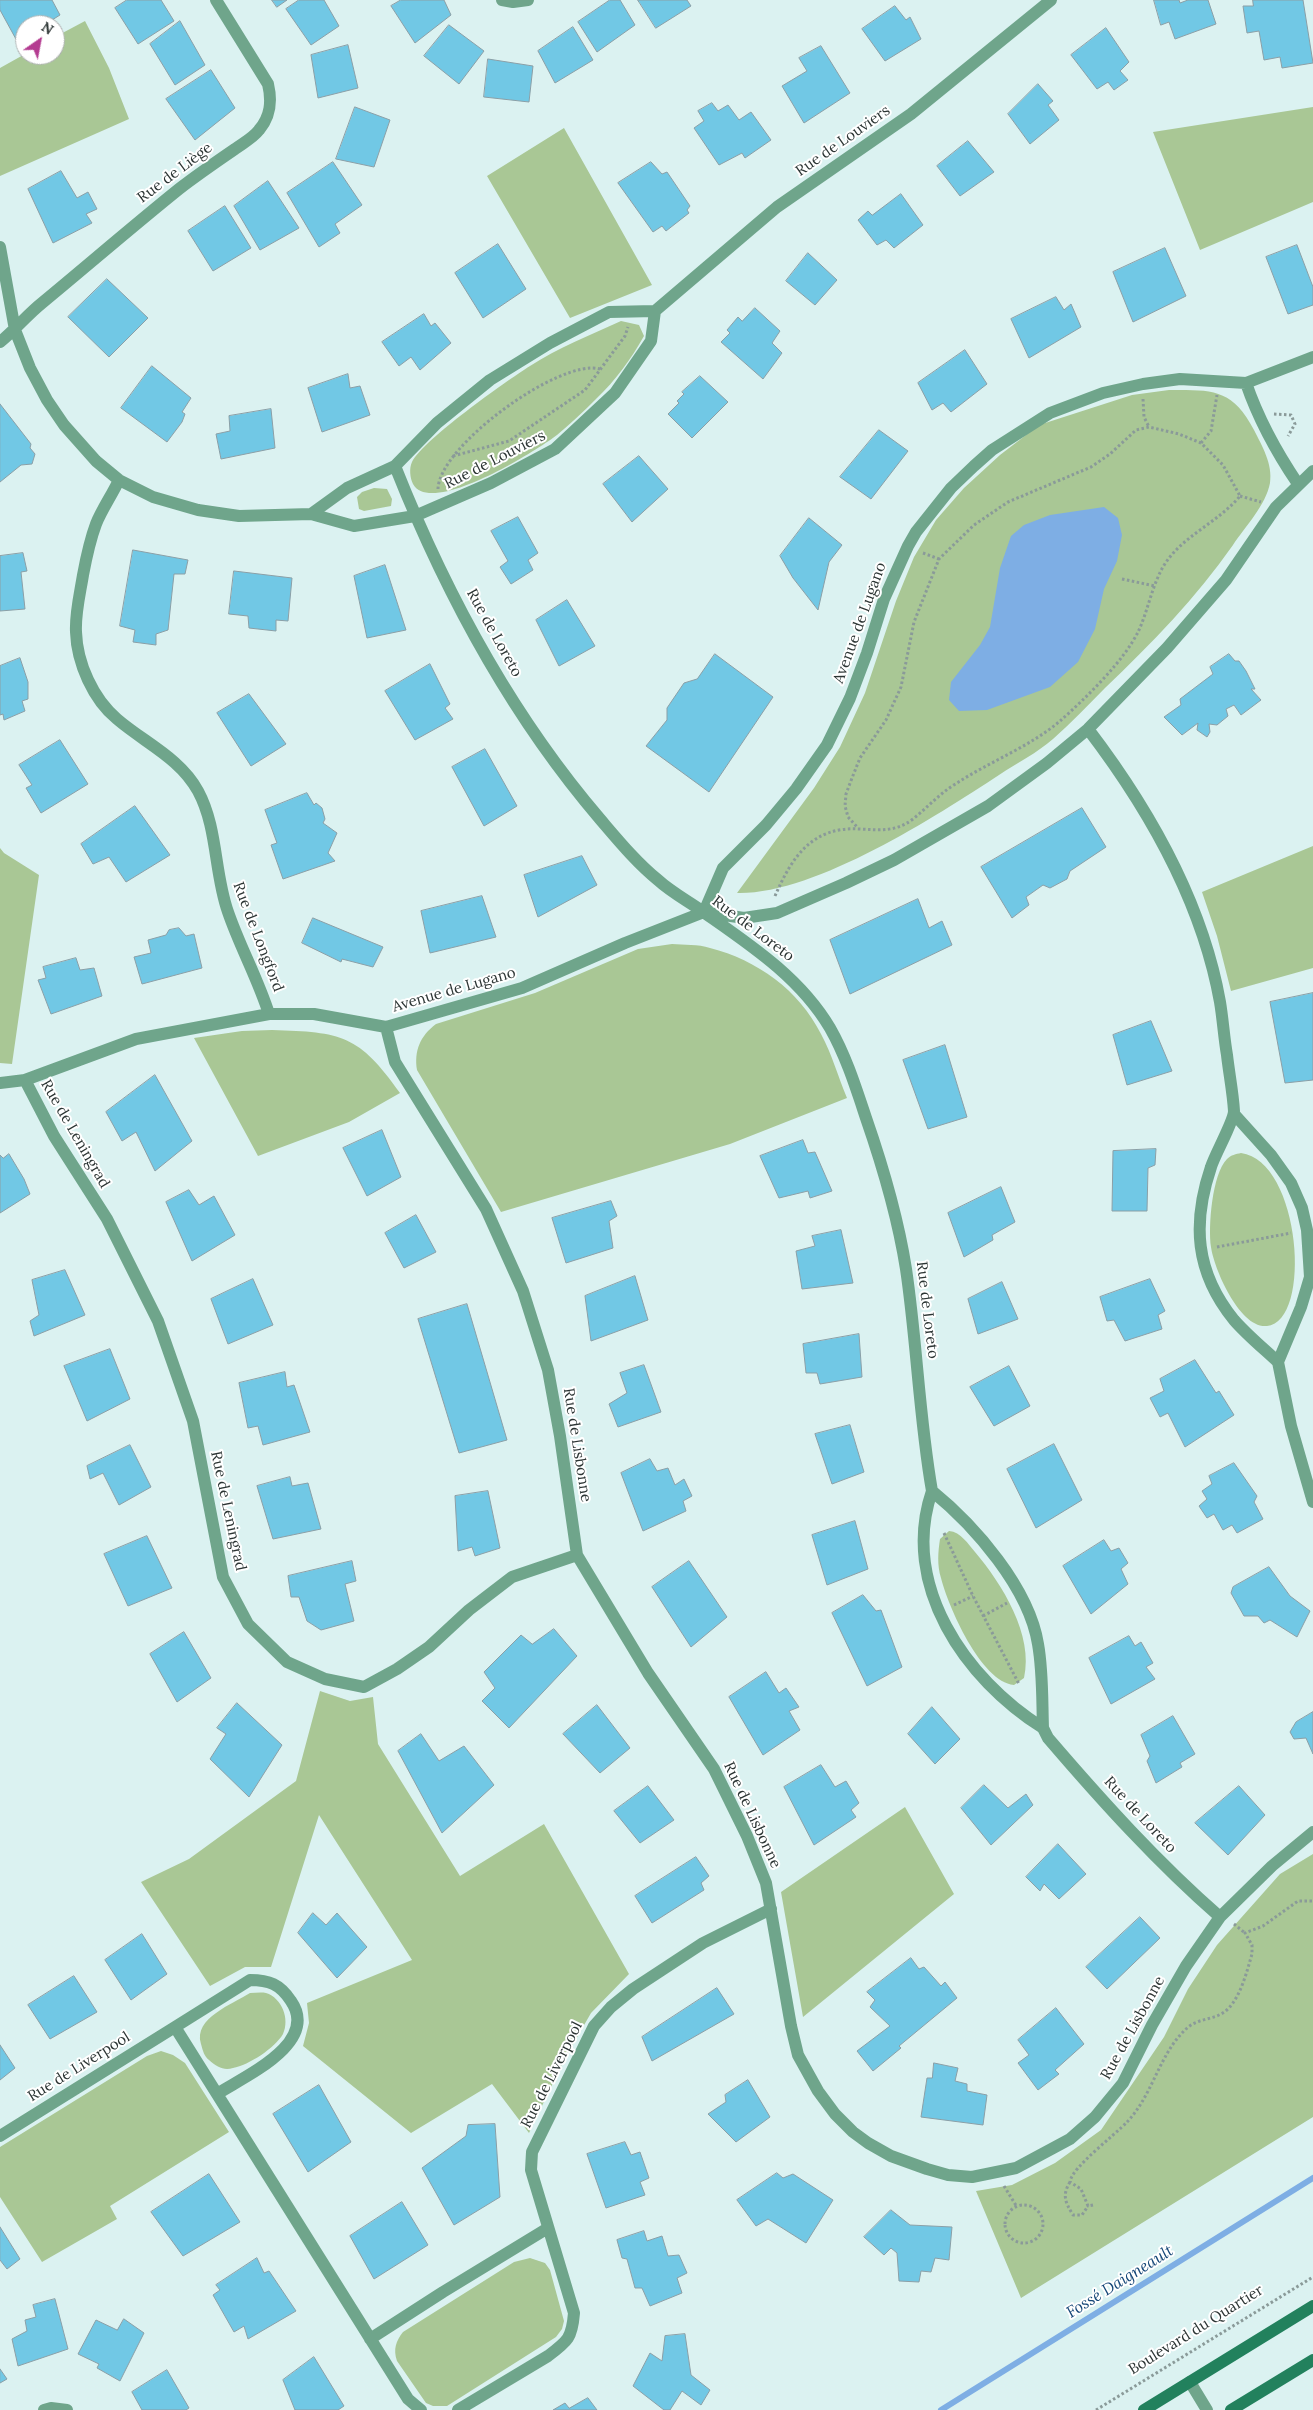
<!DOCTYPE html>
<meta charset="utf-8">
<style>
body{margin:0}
#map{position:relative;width:1313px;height:2410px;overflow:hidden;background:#dbf2f1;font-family:Lora,serif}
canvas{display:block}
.north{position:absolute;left:15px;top:15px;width:50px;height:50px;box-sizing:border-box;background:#fff;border:1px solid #abaeae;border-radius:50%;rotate:33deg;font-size:14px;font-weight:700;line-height:20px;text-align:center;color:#2c3534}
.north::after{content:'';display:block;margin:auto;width:18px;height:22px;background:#b43c91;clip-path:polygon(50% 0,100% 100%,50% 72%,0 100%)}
</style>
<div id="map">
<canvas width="1313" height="2410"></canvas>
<div class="north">N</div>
</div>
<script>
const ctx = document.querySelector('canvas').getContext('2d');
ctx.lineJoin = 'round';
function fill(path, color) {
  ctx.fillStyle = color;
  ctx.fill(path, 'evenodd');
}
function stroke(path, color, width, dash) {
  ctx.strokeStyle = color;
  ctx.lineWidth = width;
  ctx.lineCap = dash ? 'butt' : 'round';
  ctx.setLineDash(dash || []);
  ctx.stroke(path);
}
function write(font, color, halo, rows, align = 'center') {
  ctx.font = font + ' Lora,serif';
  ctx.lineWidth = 4;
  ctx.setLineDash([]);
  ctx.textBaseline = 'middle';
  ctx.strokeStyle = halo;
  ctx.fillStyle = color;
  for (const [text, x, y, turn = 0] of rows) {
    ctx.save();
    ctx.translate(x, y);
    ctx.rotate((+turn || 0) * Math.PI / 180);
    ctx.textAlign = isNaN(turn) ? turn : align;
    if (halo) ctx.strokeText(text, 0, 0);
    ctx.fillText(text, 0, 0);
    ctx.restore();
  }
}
const green = new Path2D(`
 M85,21L109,68L129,119L0,176V68L25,54L55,55V37Z
 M1313,107V202L1200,250L1153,132Z
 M564,128L652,285L570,318L487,176Z
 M621,321L639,325L644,336C631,359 616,380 596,399C584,411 570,424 557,435C536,451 431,517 413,484C410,478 409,468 412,462C424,439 505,382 530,366C558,348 590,335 621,321Z
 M1169,390C1212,390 1232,388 1254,430C1262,446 1273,464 1270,483C1266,505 1245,527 1233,545C1196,598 1151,644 1105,688C1088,705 1071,723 1053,739C1037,753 1017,763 999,775C935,817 814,895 737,893L814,788L840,747L865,693L896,601L914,557L936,520L964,488L1000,455L1039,425L1132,395Z
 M374,488L387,489L392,499L391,506L364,511L359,509L357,497L362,492Z
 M1313,846V968L1231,991L1217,936L1202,892Z
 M0,848L4,853L39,875L12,1064L0,1063Z
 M672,944C684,945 698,944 710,948C757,960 799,990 821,1034C832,1054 838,1077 847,1098L730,1144L501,1212L417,1070C414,1051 420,1036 436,1024L535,993L638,949Z
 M272,1030C342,1032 359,1035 400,1093L349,1122L258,1156L194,1038L242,1031Z
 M1241,1153C1301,1161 1313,1322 1267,1326C1240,1329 1214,1269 1211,1247C1208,1227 1212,1174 1227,1159C1231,1155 1236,1154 1241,1153Z
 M949,1531C961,1532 968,1544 975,1552C1002,1584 1034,1635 1024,1678L1014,1685C981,1682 948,1606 941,1578C937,1565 938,1552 940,1539Z
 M320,1691L350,1701L373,1697L378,1744L460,1876L544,1824L629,1974L591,2013L564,2060L529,2133L492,2084L411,2133L303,2046L309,2023L307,2003L412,1960L319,1815L271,1967H245L210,1986L141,1882L189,1859L296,1781Z
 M905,1807L954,1894L803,2017L781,1892Z
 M1313,1854V2117L1021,2298L976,2191L1012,2185L1055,2163L1101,2130L1164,2037L1188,1989L1217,1945L1280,1874Z
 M250,1993C255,1993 261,1992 266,1993C282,1998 290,2019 283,2034C275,2048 249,2065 233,2068C224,2071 217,2067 209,2060C204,2056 203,2051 201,2044C193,2018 233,2004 250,1993Z
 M161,2051L173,2055L185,2063L229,2132L110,2206L117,2219L42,2262L0,2197V2147L147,2056Z
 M530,2258L545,2263L550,2270L564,2321L562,2329L556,2337L447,2406H433L426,2403L397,2361C393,2349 396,2341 403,2332L514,2262Z`);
const water = new Path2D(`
 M1104,507L1118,518L1122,535L1117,561L1104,589L1095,629L1078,662L1050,687L987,710L959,711L949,700L951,682L980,645L990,627L1000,568L1011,536L1024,525L1050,515Z`);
const stream = new Path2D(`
 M941,2410L1313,2178`);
const building = new Path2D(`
 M0,0H52L60,15L44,25H25V36L17,41L0,10Z
 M127,0H161L174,21L138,44L115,8Z
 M272,0H287L277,7Z
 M299,0H324L339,26L311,45L286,9Z
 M401,0H444L451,15L415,43L391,6Z
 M610,0H620L635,25L597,52L578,22Z
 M638,0H687L691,6L656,28Z
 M1154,0H1179L1180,3L1188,0H1208L1216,24L1175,39L1169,22L1161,25Z
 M1253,0H1303L1313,63L1282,68L1280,57L1264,60L1259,31L1247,33L1243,6H1253Z
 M895,6L906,20L910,17L921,39L885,61L862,29Z
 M180,21L205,65L175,85L150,44Z
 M449,25L484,51L459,84L424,56Z
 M573,27L593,60L555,83L538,51Z
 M1106,28L1129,62L1120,71L1128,80L1114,90L1108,82L1097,89L1071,55Z
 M348,45L358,88L318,98L311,55Z
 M821,46L850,93L804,123L782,86L807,71L799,58Z
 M488,59L533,66L529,102L484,97Z
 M211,70L235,108L195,140L166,99Z
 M1038,84L1053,101L1048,105L1059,120L1030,144L1008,114Z
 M712,103L718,111L728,105L739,120L751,112L771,140L745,158L742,153L719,165L694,128L704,121L698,111Z
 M355,107L390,120L374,167L336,159Z
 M968,141L994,172L960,196L937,166Z
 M333,162L362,205L335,224L340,233L319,247L287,193Z
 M651,162L662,174L667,172L690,206L687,210L689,213L666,231L662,226L653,232L618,183Z
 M61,171L77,198L88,192L97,209L86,214L92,223L53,243L28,189Z
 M268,181L299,228L260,250L234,206Z
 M901,194L923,225L894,248L886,240L877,245L858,220L868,211L872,215Z
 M225,206L251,248L213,271L188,231Z
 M498,244L526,289L483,318L455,273Z
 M1297,245L1313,287V305L1288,314L1266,257Z
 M1165,248L1186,296L1133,322L1113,272Z
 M808,253L837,280L815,305L786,281Z
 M107,279L148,318L109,357L68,317Z
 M1056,297L1064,310L1071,304L1081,327L1029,358L1011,319Z
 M755,308L780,331L772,343L782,353L763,379L721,342L730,333L727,330L738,317L742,321Z
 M424,314L431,326L435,323L451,343L420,370L411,357L399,366L382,342Z
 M965,350L987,384L951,412L943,403L932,410L918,383Z
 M152,366L191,398L182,412L185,414L182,422L167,442L121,408Z
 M348,374L350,388L360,386L370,415L322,432L308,388Z
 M700,376L728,402L692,438L668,414L679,403L677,401L684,394L682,392Z
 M0,404L31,444L30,448L35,454L32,464L21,465L0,482Z
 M271,409L275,448L221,459L216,434L230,431L229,416Z
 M879,430L908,451L871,499L840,477Z
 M639,456L668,489L632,522L603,484Z
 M518,517L538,553L528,560L533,570L511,584L500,567L508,561L491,531Z
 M809,518L842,545L829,562L818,610L793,578L780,556Z
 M133,550L188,560L185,574H174L168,630L156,634V645L133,642L135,630L120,626Z
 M23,553L27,571L21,572L25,609L0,611V556Z
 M385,565L406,630L367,638L354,576Z
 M234,571L292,578L288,621L276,620V631L249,628L248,616L229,614Z
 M567,600L595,646L559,666L536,620Z
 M715,654L773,697L709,792L646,746L667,720V708L684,683L697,679Z
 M1229,654L1235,661H1239L1246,671L1255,689H1251L1261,700L1241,715L1234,705L1226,709L1228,716L1217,725L1209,724L1210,732L1207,737L1197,730L1198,723L1182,735L1164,717L1181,705L1180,699L1213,674L1210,667Z
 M20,658L28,682V699L22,701L25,711L4,720L3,714L0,715V666Z
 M430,664L450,704L445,708L453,719L415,740L385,691Z
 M249,694L286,744L251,766L217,713Z
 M60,740L88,784L41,813L26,788L32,785L19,765Z
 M485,749L517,806L484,826L452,767Z
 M307,793L314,805L316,803L322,808L325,819L323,823L337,833L328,853L335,861L283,879L271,845L277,843L265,810Z
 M135,806L170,855L126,882L109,857L93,864L81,844Z
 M1082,808L1106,847L1070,871L1067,879L1050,888L1043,885L1026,897L1029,905L1012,918L981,867Z
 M582,856L597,885L538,917L524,875Z
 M482,896L496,937L430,953L421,911Z
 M918,899L929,928L942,921L952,945L850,994L830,940Z
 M313,918L383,947L373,967L342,959L341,962L302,943Z
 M179,928L186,936L194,934L202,968L142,984L134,957L151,953L148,940L166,935L169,930Z
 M76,958L80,970L94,968L102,996L51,1014L38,980L46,978L43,967Z
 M1313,993V1080L1285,1083L1270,1002Z
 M1151,1021L1172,1071L1127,1085L1113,1035Z
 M945,1045L967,1117L928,1129L903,1060Z
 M155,1075L192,1141L155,1171L136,1132L122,1141L106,1112Z
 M382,1130L401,1177L367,1196L343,1148Z
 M803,1140L808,1153L815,1152L832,1191L810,1198L808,1191L779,1198L760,1156Z
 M1156,1149L1155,1165L1148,1168L1147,1211H1112L1113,1151Z
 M9,1154L24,1179L30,1194L0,1213V1155L3,1158Z
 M1001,1187L1015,1222L992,1235L993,1240L964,1257L948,1213Z
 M189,1190L199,1205L214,1196L235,1235L192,1261L166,1202Z
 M611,1201L617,1216L609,1221L613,1248L566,1263L552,1218Z
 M416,1215L436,1252L404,1268L385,1233Z
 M841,1230L853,1283L802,1289L796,1251L815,1246L812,1236Z
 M65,1270L85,1315L34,1336L30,1321L39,1315L32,1280Z
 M635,1276L648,1320L591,1341L585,1296Z
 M253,1279L273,1325L228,1344L211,1299Z
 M1150,1279L1165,1311L1158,1315L1162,1329L1125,1341L1114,1320L1107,1321L1100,1297Z
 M1002,1282L1018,1319L978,1334L968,1299Z
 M467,1304L507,1440L459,1453L418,1319Z
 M859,1334L862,1377L820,1384L817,1373H806L803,1344Z
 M110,1349L130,1399L87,1421L64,1366Z
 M1195,1360L1216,1393L1219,1391L1234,1415L1185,1447L1168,1413L1160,1417L1150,1398L1164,1391L1160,1379Z
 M644,1365L661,1412L618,1427L609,1404L627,1393L620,1373Z
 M1009,1366L1030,1406L994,1426L970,1387Z
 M285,1372L287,1387L294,1385L310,1432L263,1445L258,1426L248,1428L239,1383Z
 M850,1425L864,1472L832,1484L815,1434Z
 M1054,1444L1082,1500L1036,1528L1007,1469Z
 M130,1445L151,1487L119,1505L103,1473L90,1479L87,1466Z
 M650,1459L657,1471L668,1468L675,1485L684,1479L692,1496L683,1501L686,1511L643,1531L621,1473Z
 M1234,1463L1257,1496L1254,1502L1263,1519L1237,1533L1232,1525L1223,1530L1214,1514L1207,1518L1199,1506L1207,1499L1202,1491L1212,1484L1209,1476Z
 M290,1477L292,1486L308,1483L321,1529L273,1539L257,1486Z
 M488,1491L500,1548L475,1556L472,1547L458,1551L455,1496Z
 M855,1521L868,1569L827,1585L812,1535Z
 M147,1536L172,1588L128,1606L104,1554Z
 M1104,1540L1111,1551L1119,1548L1128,1563L1121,1569L1128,1584L1091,1614L1063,1566Z
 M352,1561L356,1581L345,1584L354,1621L321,1630L307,1621L299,1597H291L288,1576Z
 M689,1561L727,1617L691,1647L652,1587Z
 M1269,1567L1290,1596L1310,1611L1297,1637L1270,1620L1264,1623L1258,1616H1244L1231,1593L1233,1587Z
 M863,1595L876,1611L881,1610L902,1667L867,1686L832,1613Z
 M554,1629L577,1656L509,1728L482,1701L495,1688L484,1672L521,1635L532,1644Z
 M184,1632L211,1678L177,1702L150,1654Z
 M1129,1636L1135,1646L1141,1642L1153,1663L1146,1667L1155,1679L1111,1704L1089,1658Z
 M766,1672L779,1693L786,1688L799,1707L789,1711L800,1730L763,1755L729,1697Z
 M237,1703L282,1745L249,1797L210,1759L226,1734L217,1728Z
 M597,1705L630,1748L600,1773L563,1734Z
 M932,1707L960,1739L935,1764L908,1734Z
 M1313,1712V1754L1306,1738L1294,1739L1290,1732L1296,1722Z
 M1173,1716L1195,1754L1180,1763L1182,1767L1156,1783L1147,1761L1150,1756L1141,1735Z
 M421,1734L439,1761L464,1746L494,1785L442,1833L398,1751Z
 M821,1765L835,1787L846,1781L859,1803L851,1810L856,1817L814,1845L784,1787Z
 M984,1785L1008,1808L1026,1794L1033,1805L991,1845L961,1808Z
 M648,1786L674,1820L640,1843L614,1811Z
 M1239,1786L1265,1815L1228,1855L1195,1823Z
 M1058,1844L1086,1874L1059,1899L1044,1884L1040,1891L1026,1877Z
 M696,1857L709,1876L701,1883L704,1890L652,1923L635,1896Z
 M313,1913L326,1925L337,1913L367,1947L337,1978L298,1933Z
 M1140,1917L1160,1938L1107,1989L1086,1967Z
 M142,1934L167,1974L131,2000L105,1960Z
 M911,1958L919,1969L924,1967L941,1986L945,1982L957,1998L899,2046L901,2048L873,2071L857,2051L890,2026L870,2007L875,2000L867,1992Z
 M74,1976L97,2012L50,2039L28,2005Z
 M717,1988L734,2014L652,2061L642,2037Z
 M1056,2008L1084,2044L1055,2070L1059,2074L1038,2090L1018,2063L1029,2055L1018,2040Z
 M0,2045L15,2068L0,2080Z
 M934,2063L958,2068L955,2081L967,2084V2091L987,2095L983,2125L921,2117L927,2078H932Z
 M748,2080L770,2117L736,2142L708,2114L726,2102L725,2095Z
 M319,2085L351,2142L308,2172L273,2114Z
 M495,2124L500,2197L454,2225L422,2168L466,2136L468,2125Z
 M625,2142L631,2155L640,2152L649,2178L640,2182L645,2195L606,2208L587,2154Z
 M777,2173L783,2178L793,2174L833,2200L806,2243L768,2219L756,2226L737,2200Z
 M209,2174L240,2222L183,2256L151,2212Z
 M402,2202L428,2245L374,2279L350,2236Z
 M891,2210L910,2225L952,2227L949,2260L935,2258L931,2272L921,2271L919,2282L899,2281L897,2253L891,2248L884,2255L864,2237Z
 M0,2227L20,2259L7,2269L0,2260Z
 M644,2231L647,2241L662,2236L668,2256L679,2255L687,2273L677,2278L682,2293L650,2306L642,2288H635L627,2259L622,2258L617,2240Z
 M257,2258L264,2273L269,2271L296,2311L248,2339L244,2326L234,2332L213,2295L220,2290L216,2285Z
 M55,2299L68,2349L18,2366L12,2339L27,2331L25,2320L36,2317L33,2305Z
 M124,2319L144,2333L120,2381L97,2368L99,2364L78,2354L96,2320L117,2330Z
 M685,2334L691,2375L710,2390L701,2405L682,2391L670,2410H664L633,2386L650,2353L662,2361L665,2336Z
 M314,2357L344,2406L338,2410H295L283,2380Z
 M0,2369L7,2379L0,2383Z
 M167,2370L189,2408L186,2410H142L132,2392Z
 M588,2398L597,2410H553L565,2403L569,2408Z`);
const path = new Path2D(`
 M1143,399L1144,417L1149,427
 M1274,414L1291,415L1295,424L1288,436
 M1201,443L1211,431L1217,395
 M453,456L509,441L585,390L625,336L628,327
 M438,489C439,446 560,358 600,369
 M1240,496L1261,502
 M923,553L939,559
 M1122,579L1155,586
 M775,896C792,857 812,826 860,829C880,830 896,832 913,819C928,807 940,793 957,783C989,762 1031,746 1060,721C1086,698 1125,660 1139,630C1148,610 1152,586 1163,567C1181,536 1218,523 1240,496L1223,465L1201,443L1179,434L1149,427L1136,430L1110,454L1091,467L1008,502L974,525L939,559L914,622L901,687L886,720L860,758L852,778L846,794L845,806L848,817L858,828
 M1217,1247L1291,1233
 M944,1533L973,1596L1019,1684
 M954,1605L973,1596
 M983,1616L1007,1603
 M1234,1924L1245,1933
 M1070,2182C1062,2195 1065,2202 1073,2215H1082L1088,2206
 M1004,2186L1017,2207
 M1093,2205L1088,2206L1081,2189L1070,2182C1071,2168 1115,2135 1127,2122C1153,2095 1159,2054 1186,2029C1196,2019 1210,2020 1221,2014C1239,2005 1247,1971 1252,1954V1945L1245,1933L1263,1926L1298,1901H1313
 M1005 2224a19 19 0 1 1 38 0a19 19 0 1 1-38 0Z
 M1096,2410L1313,2277`);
const minor = new Path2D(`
 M502,0L513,2L528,0
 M0,247L15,330L30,368L47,400L64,425L96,461L119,480L153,497L198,510L239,516L311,514L354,526L415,516L491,483L555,449L615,393L651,341L655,311
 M0,342C15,330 27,315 42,303C88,265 133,226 179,189C197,175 216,162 235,149C243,143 253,138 259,130C271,116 272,101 268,84L216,0
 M1246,383C1258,418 1277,453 1298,484
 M395,466C445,592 511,715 600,819C618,840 636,862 658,880C671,892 688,901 702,911C749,944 800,977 830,1028C846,1056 856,1088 866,1118C883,1167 898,1218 906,1269C917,1343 919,1417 932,1491C900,1585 965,1679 1043,1728
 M119,480C112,495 102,509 96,524C90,540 86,559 83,575C80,594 75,613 76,632C77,663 93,699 117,719C145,743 180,758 198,791C218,828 214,873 228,912C240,947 258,979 269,1014
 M311,514L347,488L395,466L437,423L490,380L550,343L609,312L655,311L777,207L911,114L1051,0
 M1088,729C1149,809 1202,901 1220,1002C1223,1020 1224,1038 1227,1055C1229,1073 1233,1093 1234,1111C1234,1121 1215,1154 1211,1167C1192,1223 1195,1272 1234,1320C1247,1335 1263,1348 1278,1362
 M704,912L723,868L766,825L796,789L827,745L850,698L867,653L884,599L908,546L916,532L951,488L974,466L992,450L1050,413L1103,393L1143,384L1180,379L1246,383L1313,357
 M386,1027L395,1062L486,1209L523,1291L548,1370L560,1436L577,1555L648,1673L714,1769L747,1836L766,1883L791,2026L798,2055L818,2091L835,2114L853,2132L868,2143L891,2156L927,2169L948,2175L972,2177L1016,2168L1070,2139L1095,2117L1123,2083L1152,2025L1186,1966L1220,1917L1272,1866L1313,1832
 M25,1080L54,1136L107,1219L158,1321L193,1421L223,1577L248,1624L287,1662L325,1679L364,1687L397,1669L429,1647L469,1610L512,1577L577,1555
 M0,1083L25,1080L136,1039L269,1014H314L386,1027L522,988L625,943L704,912L744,918L777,913L846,883L894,860L988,806L1047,763L1088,729L1167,648L1226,580L1276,507L1313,471
 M1234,1114L1271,1155L1291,1183L1302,1208L1307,1230L1310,1277L1301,1307L1278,1362L1291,1426L1313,1502
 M932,1491C975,1526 1029,1588 1038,1644C1043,1672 1042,1700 1043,1728L1048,1738C1102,1801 1158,1863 1220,1917
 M250,1980C269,1980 280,1984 291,2001C320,2043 245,2076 217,2094L175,2027Z
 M217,2094L408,2399L421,2410
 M0,2136L175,2027
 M370,2339L443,2292L548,2228
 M44,2410L51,2408L67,2410
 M458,2410L548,2356C568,2341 572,2338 574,2313L531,2170L532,2152L594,2026L611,2007L633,1989L703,1943L771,1909`);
const tertiary = new Path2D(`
 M1190,2382L1207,2410`);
const secondary = new Path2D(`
 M1144,2410L1313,2306
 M1231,2410L1313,2360`);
const streetNames = [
 ["Rue de Louviers",843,141,-35],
 ["Rue de Liège",175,173,-37],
 ["Rue de Louviers",495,460,-27],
 ["Avenue de Lugano",860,623,-70],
 ["Rue de Loreto",494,633,61],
 ["Rue de Loreto",753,929,37],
 ["Rue de Longford",258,937,69],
 ["Avenue de Lugano",454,990,-16],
 ["Rue de Leningrad",75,1134,60],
 ["Rue de Loreto",927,1310,83],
 ["Rue de Lisbonne",577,1445,81],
 ["Rue de Leningrad",228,1511,78],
 ["Rue de Lisbonne",752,1815,65],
 ["Rue de Loreto",1140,1815,47],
 ["Rue de Lisbonne",1133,2028,-61],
 ["Rue de Liverpool",79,2067,-32],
 ["Rue de Liverpool",552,2075,-63],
 ["Boulevard du Quartier",1196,2330,-32]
];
const waterNames = [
 ["Fossé Daigneault",1120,2282,-32]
];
fill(green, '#a9c795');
fill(water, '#7eaee4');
stroke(stream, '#7eaee4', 6);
fill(building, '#71c8e5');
stroke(building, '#8b9fa6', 1);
stroke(path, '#8a9a99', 3, [2.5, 2.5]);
stroke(minor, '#6fa58b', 12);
stroke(tertiary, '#6fa58b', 12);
stroke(secondary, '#22815d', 12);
write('15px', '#2c3534', '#fff', streetNames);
write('italic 16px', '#144677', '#fff', waterNames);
</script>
